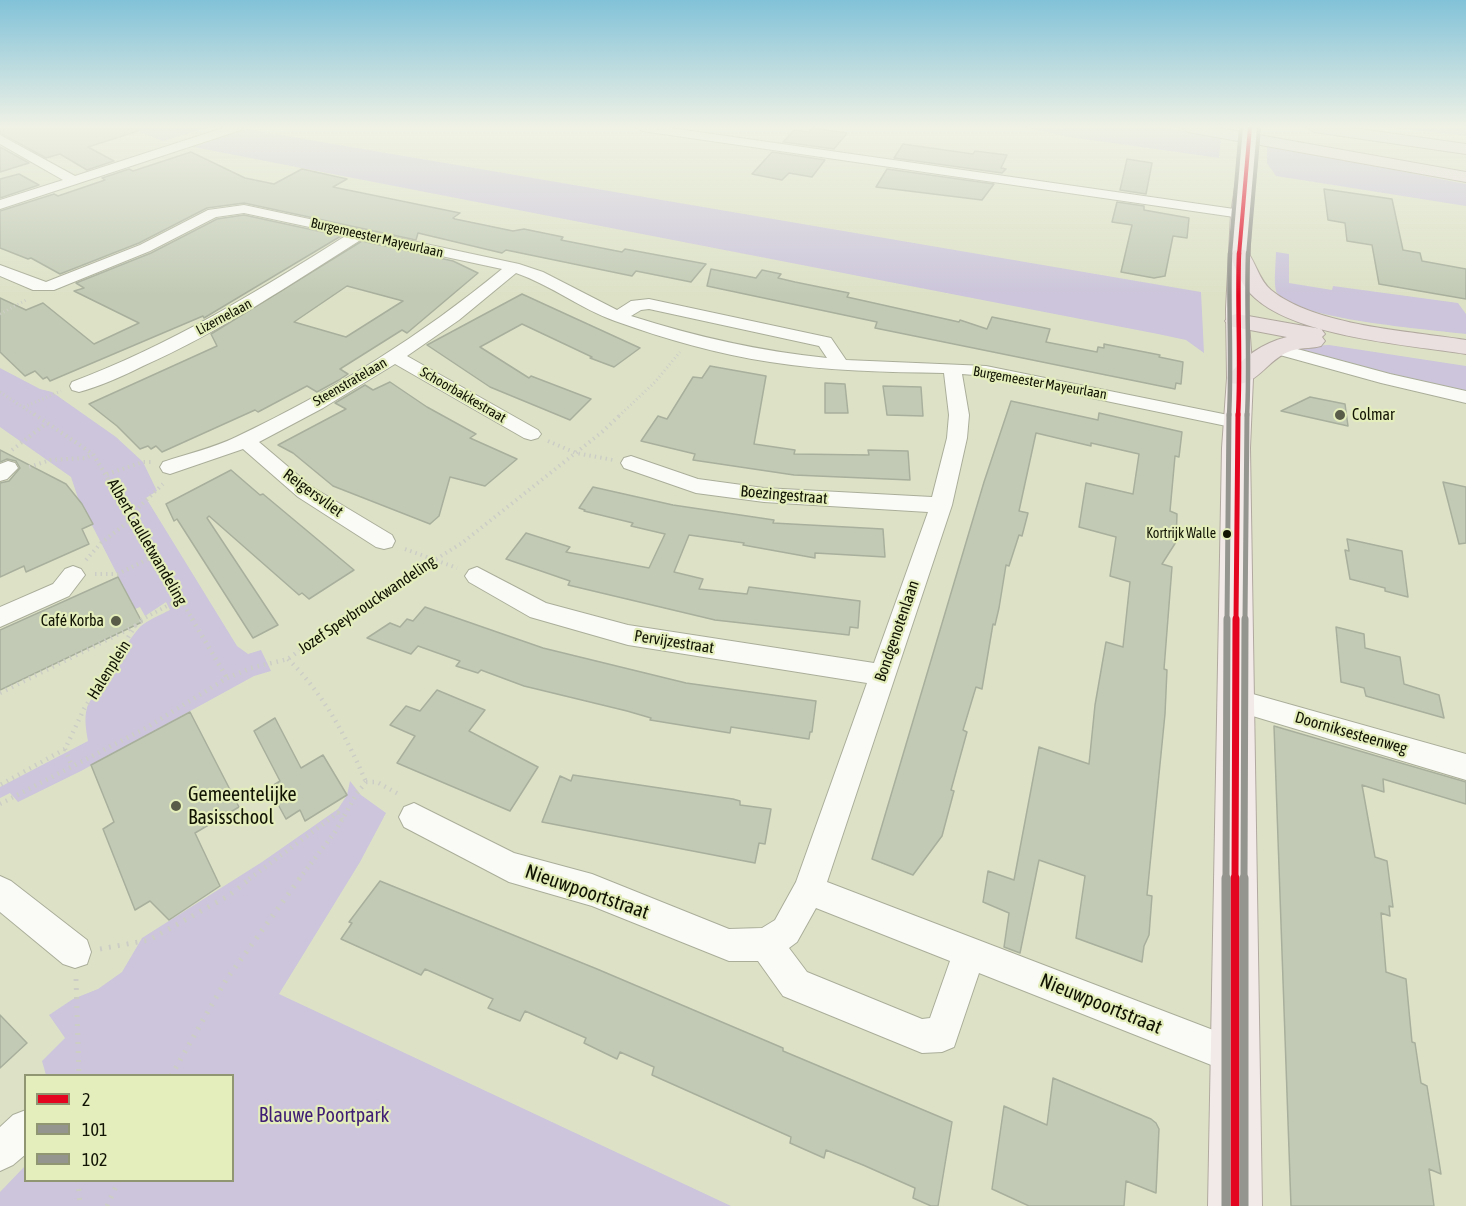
<!DOCTYPE html>
<meta charset="utf-8">
<style>
body{margin:0}
#map{position:relative;width:1466px;height:1206px;overflow:hidden;background:#dde2c7;font-family:"Asap Condensed",sans-serif}
canvas{display:block}
.legend{position:absolute;left:24px;top:1074px;width:210px;height:108px;box-sizing:border-box;background:#e4edbc;border:2px solid #909672;margin:0;padding:8px 10px;list-style:none;font-size:18px;color:#111403}
.legend li{display:flex;align-items:center;gap:12px;height:30px}
.legend b{width:30px;border:2px solid #909672}
</style>
<div id="map">
<canvas width="1466" height="1206"></canvas>
<ul class="legend">
<li><b style="height:8px;background:#e40521"></b>2</li>
<li><b style="height:8px;background:#94958e"></b>101</li>
<li><b style="height:8px;background:#94958e"></b>102</li>
</ul>
</div>
<script>
const ctx = document.querySelector('canvas').getContext('2d');
ctx.lineJoin = 'round';
function fill(path, color) {
  ctx.fillStyle = color;
  ctx.fill(path, 'evenodd');
}
function stroke(path, color, width, dash) {
  ctx.strokeStyle = color;
  ctx.lineWidth = width;
  ctx.lineCap = dash ? 'butt' : 'round';
  ctx.setLineDash(dash || []);
  ctx.stroke(path);
}
function write(font, color, halo, rows, align = 'center') {
  ctx.font = font + ' "Asap Condensed",sans-serif';
  ctx.lineWidth = 4.5;
  ctx.setLineDash([]);
  ctx.textBaseline = 'middle';
  ctx.strokeStyle = halo;
  ctx.fillStyle = color;
  for (const [text, x, y, turn = 0] of rows) {
    ctx.save();
    ctx.translate(x, y);
    ctx.rotate((+turn || 0) * Math.PI / 180);
    ctx.textAlign = isNaN(turn) ? turn : align;
    if (halo) ctx.strokeText(text, 0, 0);
    ctx.fillText(text, 0, 0);
    ctx.restore();
  }
}
const green = new Path2D(`
 M127,127H210L163,141Z
 M1023,127H1158L1221,137L1219,158L1069,137Z
 M1387,127H1466V136Z
 M246,129L1201,292L1204,353L1186,340L1158,334L193,147Z
 M1267,145L1466,184V206L1276,176L1267,163Z
 M1276,252L1289,254V283L1332,290L1333,286L1458,303L1466,314V334C1434,330 1291,319 1277,293C1273,287 1276,261 1276,252Z
 M1329,345L1466,366V395L1302,352L1298,349L1309,346Z
 M0,368L40,389L52,392L116,437L143,462L157,491L146,498L237,646L248,654L261,650L271,671L254,676L81,771L18,802L10,793L0,798V787L88,741C86,730 84,718 87,708C91,697 133,633 141,626C150,619 160,615 170,610L166,602L145,616L140,607L135,609L78,498L71,477L0,427Z
 M350,781L361,795L386,813L360,862L279,994L731,1206H0V1192L25,1166L26,1180H232V1076L46,1075L42,1061L65,1038L49,1015L73,999L98,989L122,972L142,938L262,862L338,809L347,795Z`);
const building = new Path2D(`
 M0,127H137L138,131L88,147L114,161L87,170L60,154L46,158L0,133Z
 M812,128L847,133L834,149L783,142L794,130L809,132Z
 M903,144L973,154L975,151L1007,155L1001,168L1006,169L1002,173L894,158Z
 M0,147L29,163L0,172Z
 M191,152L245,178L274,184L302,169L347,179L333,187L460,213L453,218L455,219L513,231L524,229L563,237L561,240L622,252L625,249L706,264L691,282L636,271L632,276L506,250L502,253L418,233L416,240L244,203L207,208L139,243L60,274L31,258L28,259L0,248V211L54,194L58,196L105,180L102,178L129,169L133,171Z
 M772,152L825,160L812,177L789,173L782,180L752,174Z
 M1127,159L1152,163L1146,194L1120,190Z
 M887,169L994,184L982,200L876,187Z
 M19,174L39,185L0,198V179Z
 M1324,189L1392,199L1403,250L1420,253L1422,261L1466,269V299L1379,284L1372,245L1347,241L1345,223L1328,220Z
 M1117,202L1144,206V210L1189,218L1187,238L1173,236L1165,276L1154,278L1121,272L1132,225L1112,222Z
 M244,215L341,236L204,318L203,316L50,381L47,377L43,379L35,371L25,376L0,352V298L26,310L43,303L94,344L139,323L74,291L84,288L76,283L151,253L217,219Z
 M362,241L453,261L478,273L407,333L402,330L340,369L348,374L339,380L317,392L307,386L258,412L255,410L162,452L156,446L151,449L148,446L140,449L117,426L89,404L217,346L211,334ZM347,286L403,301L346,337L294,322Z
 M711,269L756,278L762,270L781,274L778,278L795,282L849,293L847,297L959,322L960,320L987,329L992,317L1050,329L1046,342L1097,352L1098,347L1104,348V344L1160,355L1159,357L1183,362L1181,384L1176,383L1175,389L875,328L877,322L707,286Z
 M522,294L640,348L614,367L590,358L592,357L522,324L480,347L529,378L531,376L591,399L570,420L490,387L427,345Z
 M710,366L766,376L754,444L795,450L794,454L869,455L868,450L908,451L910,480L794,475L693,460L695,454L641,441L658,416L667,419L693,377L702,378Z
 M390,382L427,407L476,434L470,438L517,459L485,486L450,477L439,516L430,524L333,486L293,453L278,445L346,409L335,403L365,385L373,390Z
 M825,383L845,384L848,413H825Z
 M883,386L921,387L923,416L887,415Z
 M1310,397L1345,404L1348,426L1281,411Z
 M1011,401L1098,420L1099,413L1182,432L1179,457L1175,456L1170,511L1177,514L1176,542L1162,564L1172,567L1164,669L1167,670L1165,714L1147,895L1152,896L1149,935L1144,946L1142,962L1076,938L1085,876L1039,860L1020,953L1004,947L1009,913L983,902L988,871L1014,880L1039,747L1089,764L1095,705L1106,642L1123,647L1130,582L1110,576L1116,537L1079,527L1086,483L1133,494L1139,454L1091,443V446L1036,433L1019,511L1028,513L1022,536L1019,535L1009,566L1006,565L999,608L995,625L993,624L982,689L976,687L963,730L967,732L951,790L954,791L942,836L913,875L872,859L984,482Z
 M0,450L66,484L82,504L93,524L82,529L89,544L26,572L24,566L0,577V483L9,481L20,468L16,461L7,459L0,462Z
 M231,470L260,495L263,494L354,570L309,599L302,593L299,595L209,516L207,518L278,625L253,638L177,519L174,521L166,504Z
 M1443,482L1466,487V543L1459,544Z
 M593,487L673,505L774,520L773,523L883,529L885,557L815,553V558L743,545L744,543L689,535L674,572L703,579L699,589L747,594L749,587L860,601L858,628L850,627L849,635L715,620L568,585L570,581L506,559L526,533L570,547L566,552L649,568L665,534L631,526L633,523L584,511L585,510L579,508Z
 M1347,539L1402,551L1408,597L1385,591V588L1350,579L1345,550L1349,551Z
 M118,577L142,622L0,690V630Z
 M425,607L543,648L686,683L816,701L812,732H810L809,739L731,727L730,733L650,720L651,718L627,711L524,686L481,670L478,673L456,666L460,661L418,646L411,654L367,638L390,623L400,627L407,619L413,621Z
 M1336,627L1364,634L1365,648L1400,657L1404,684L1439,695L1444,718L1366,696L1364,688L1341,682Z
 M437,690L485,710L469,731L538,767L510,811L397,763L415,736L390,725L406,706L420,711Z
 M190,712L239,807L195,833L220,886L169,920L150,901L135,910L103,829L114,822L91,765Z
 M275,718L301,768L323,755L347,795L305,821L300,810L286,819L269,788L280,781L254,731Z
 M1274,726L1466,782V804L1383,779L1384,792L1362,785L1375,857L1387,861L1393,907L1389,906L1390,916L1381,913L1386,972L1406,979L1412,1042L1415,1043L1421,1083L1427,1086L1441,1174L1429,1169L1434,1206H1291Z
 M573,775L733,799L740,801V805L771,809L765,844L759,843L755,863L542,822L560,776L571,781Z
 M380,881L597,969L783,1048V1051L952,1122L938,1206H931L913,1198L915,1188L863,1165L826,1150L824,1158L790,1143L791,1137L652,1075L654,1067L620,1052L617,1059L584,1043L586,1038L525,1011L520,1021L488,1008L493,999L425,969L421,975L341,939L352,923L349,922Z
 M0,1015L27,1043L0,1068Z
 M1053,1078L1151,1119L1156,1123L1159,1129L1156,1193L1126,1181L1124,1206H1029L992,1189L1004,1106L1047,1125Z`);
const pathFar3 = new Path2D(`
 M0,314L26,300
 M0,392L36,416
 M24,407L61,391
 M619,416L655,382L680,352`);
const pathFar2 = new Path2D(`
 M34,414L93,454L193,620
 M548,441L576,453L613,460
 M12,450L47,423
 M29,467L50,460L86,458L93,454
 M107,474L143,462H153
 M129,513L136,510L163,484
 M405,549L457,568
 M86,560L101,543L132,519
 M95,574H118L154,556
 M141,620L180,599
 M338,620L462,543L602,432L621,414`);
const pathFar1 = new Path2D(`
 M192,619L227,678
 M135,626L144,619
 M288,659C323,693 347,738 366,782
 M0,693L135,626L84,709L65,749L0,785
 M65,749L72,766
 M366,782H377L400,795
 M0,804L146,728L227,678L251,668L288,659L341,619
 M249,879L338,813L343,821
 M299,879L335,832L357,793L366,782`);
const path = new Path2D(`
 M100,949L149,940L228,896L251,878
 M76,979L79,1076
 M171,1076L226,980L300,878
 M78,1180L80,1206
 M107,1206L119,1180`);
const minor = new Path2D(`
 M226,127H243L241,130L0,209V200L63,180L0,144V135L75,176Z
 M636,127H664L1241,210L1248,214L1241,218L642,131Z
 M244,205L519,264L543,272L617,310L631,301L649,299L831,338L846,360L986,366L1243,418L1246,422L1243,426L1236,428L986,376L962,374L969,415L967,438L952,505L827,882L1247,1043L1252,1056L1247,1069L1234,1074L979,973L954,1047L942,1052L922,1053L783,996L758,961H729L592,906L509,882L404,827L399,817L404,807L414,803L514,853L592,874L729,929L762,928L775,920L796,882L867,683L628,645L530,617L469,582L465,576L469,570L477,567L546,603L628,625L874,663L928,512L764,502L696,493L624,468L621,463L624,458L631,456L698,479L764,488L932,497L947,438L949,415L944,373C886,372 827,371 770,362C717,354 665,339 615,321C581,309 551,285 516,273L459,320L407,356L538,430L541,434L538,438L531,440L524,438L395,364L323,408L259,442L312,487L392,535L395,541L392,547L384,549L376,547L298,497L243,449L170,474L163,472L160,467L163,462C187,454 213,448 236,437C331,392 421,336 502,269L362,239C291,284 220,332 143,366C123,376 101,386 79,392L72,390L70,386L72,382C171,345 258,291 347,235L244,213L216,217L150,251L54,290H33L0,276V265L46,282L140,245L208,210ZM649,309L819,346L827,358C759,351 697,337 631,316L641,310ZM816,908L950,961L930,1018L922,1019L807,972L789,948L797,942Z
 M1275,343L1390,374L1466,391V403L1381,383L1269,352L1266,348L1269,344Z
 M8,461L15,463L18,468L7,479L0,481V464Z
 M73,566L81,569L85,575L69,596L0,627V607L53,584L65,569Z
 M1235,689L1466,754V780L1226,708L1222,700L1226,692Z
 M0,876L11,881L87,940L91,952L87,964L75,968L63,964L0,912Z
 M26,1110V1154L13,1165L0,1171V1127L13,1115Z`);
const primary = new Path2D(`
 M1248,155L1254,156L1257,160L1251,214L1248,309L1253,378L1250,448L1262,1206H1208L1222,448L1227,378L1226,309L1231,214L1239,160L1242,156Z`);
const motorway = new Path2D(`
 M1180,127H1214L1466,172V182L1188,132Z
 M1306,127H1346L1466,144V154L1314,132Z
 M1240,249L1247,251C1256,263 1259,280 1271,290C1315,326 1410,331 1466,340V354C1409,345 1298,337 1255,298C1242,287 1236,270 1230,255L1233,251Z
 M1237,314L1321,329L1325,334L1322,337L1325,341L1321,346C1310,349 1298,347 1288,352C1267,360 1255,389 1231,383L1227,378C1242,357 1263,343 1287,337L1229,326L1225,321L1229,316Z`);
const primaryBridge = new Path2D(`
 M1248,160L1250,127`);
const bus1Far4 = new Path2D(`
 M1239,255L1250,127`);
const bus1Far3 = new Path2D(`
 M1238,416C1241,362 1237,308 1239,253`);
const bus1Far2 = new Path2D(`
 M1236,620L1238,414`);
const bus1Far1 = new Path2D(`
 M1235,879L1236,619`);
const bus1 = new Path2D(`
 M1235,1206V878`);
const bus2Far4 = new Path2D(`
 M1248,255L1259,128`);
const bus2Far3 = new Path2D(`
 M1247,416C1250,362 1246,308 1248,253`);
const bus2Far2 = new Path2D(`
 M1245,620L1247,414`);
const bus2Far1 = new Path2D(`
 M1244,879L1245,619`);
const bus2 = new Path2D(`
 M1244,1206V878`);
const bus3Far4 = new Path2D(`
 M1230,255L1241,127`);
const bus3Far3 = new Path2D(`
 M1229,416C1232,362 1228,308 1230,253`);
const bus3Far2 = new Path2D(`
 M1227,620L1229,414`);
const bus3Far1 = new Path2D(`
 M1226,879L1227,619`);
const bus3 = new Path2D(`
 M1226,1206V878`);
const markers = [
 [1340,415,6,"#585c48"],
 [1227,534,5,"#111403"],
 [116,621,6,"#585c48"],
 [176,806,6,"#585c48"]
];
const farStreetnames = [
 ["Burgemeester Mayeurlaan",377,238,13],
 ["Lizernelaan",224,317,-28],
 ["Steenstratelaan",350,382,-30],
 ["Burgemeester Mayeurlaan",1040,383,10],
 ["Schoorbakkestraat",463,395,30]
];
const busNames = [
 ["Kortrijk Walle",1216,534]
];
const poiNames = [
 ["Colmar",1352,415],
 ["Café Korba",104,621,"right"]
];
const streetNames = [
 ["Reigersvliet",313,493,36],
 ["Boezingestraat",784,495,5],
 ["Albert Caulletwandeling",147,542,60],
 ["Jozef Speybrouckwandeling",367,605,-34],
 ["Bondgenotenlaan",897,631,-71],
 ["Pervijzestraat",674,642,9],
 ["Halenplein",109,670,-58],
 ["Doorniksesteenweg",1351,733,16]
];
const nearPoinames = [
 ["Gemeentelijke",188,795],
 ["Basisschool",188,818]
];
const nearStreetnames = [
 ["Nieuwpoortstraat",587,892,19],
 ["Nieuwpoortstraat",1101,1004,22]
];
const nearParknames = [
 ["Blauwe Poortpark",324,1116]
];
fill(green, '#ccc5db');
fill(building, '#c2cab5');
stroke(building, '#a8af9c', 1.5);
stroke(minor, '#aaae99', 2);
stroke(primary, '#b1a99f', 2);
stroke(motorway, '#b1a99f', 2);
stroke(pathFar3, '#cccec5', 3, [1, 3]);
stroke(pathFar2, '#cccec5', 4, [1.5, 4]);
stroke(pathFar1, '#cccec5', 4.5, [1.5, 5]);
stroke(path, '#cccec5', 5, [2, 7]);
fill(minor, '#fafbf7');
fill(primary, '#f1eae9');
fill(motorway, '#eae0e0');
stroke(primaryBridge, '#b1a99f', 20, []);
stroke(primaryBridge, '#f1eae9', 19);
stroke(bus1Far4, '#e40521', 4);
stroke(bus1Far3, '#e40521', 4.5);
stroke(bus1Far2, '#e40521', 5);
stroke(bus1Far1, '#e40521', 7);
stroke(bus1, '#e40521', 9);
stroke(bus2Far4, '#94958e', 4);
stroke(bus2Far3, '#94958e', 4.5);
stroke(bus2Far2, '#94958e', 5);
stroke(bus2Far1, '#94958e', 7);
stroke(bus2, '#94958e', 9);
stroke(bus3Far4, '#94958e', 4);
stroke(bus3Far3, '#94958e', 4.5);
stroke(bus3Far2, '#94958e', 5);
stroke(bus3Far1, '#94958e', 7);
stroke(bus3, '#94958e', 9);
const sky = ctx.createLinearGradient(0, 0, 0, 295);
sky.addColorStop(0, '#82c2d8');
sky.addColorStop(0.43, '#f0f2e6');
sky.addColorStop(1, '#f0f2e600');
ctx.fillStyle = sky;
ctx.fillRect(0, 0, 1466, 295);
for (const [x, y, r, color] of markers) {
  const dot = new Path2D();
  dot.arc(x, y, r, 0, 2 * Math.PI);
  ctx.fillStyle = color;
  ctx.fill(dot);
  stroke(dot, '#e4edbc', 2);
}
write('14px', '#111403', '#e4edbc', farStreetnames);
write('14px', '#111403', '#e4edbc', busNames, 'right');
write('16px', '#111403', '#e4edbc', poiNames, 'left');
write('16px', '#111403', '#e4edbc', streetNames);
write('20px', '#111403', '#e4edbc', nearPoinames, 'left');
write('20px', '#111403', '#e4edbc', nearStreetnames);
write('20px', '#3f1d74', '#e4edbc', nearParknames);
</script>
